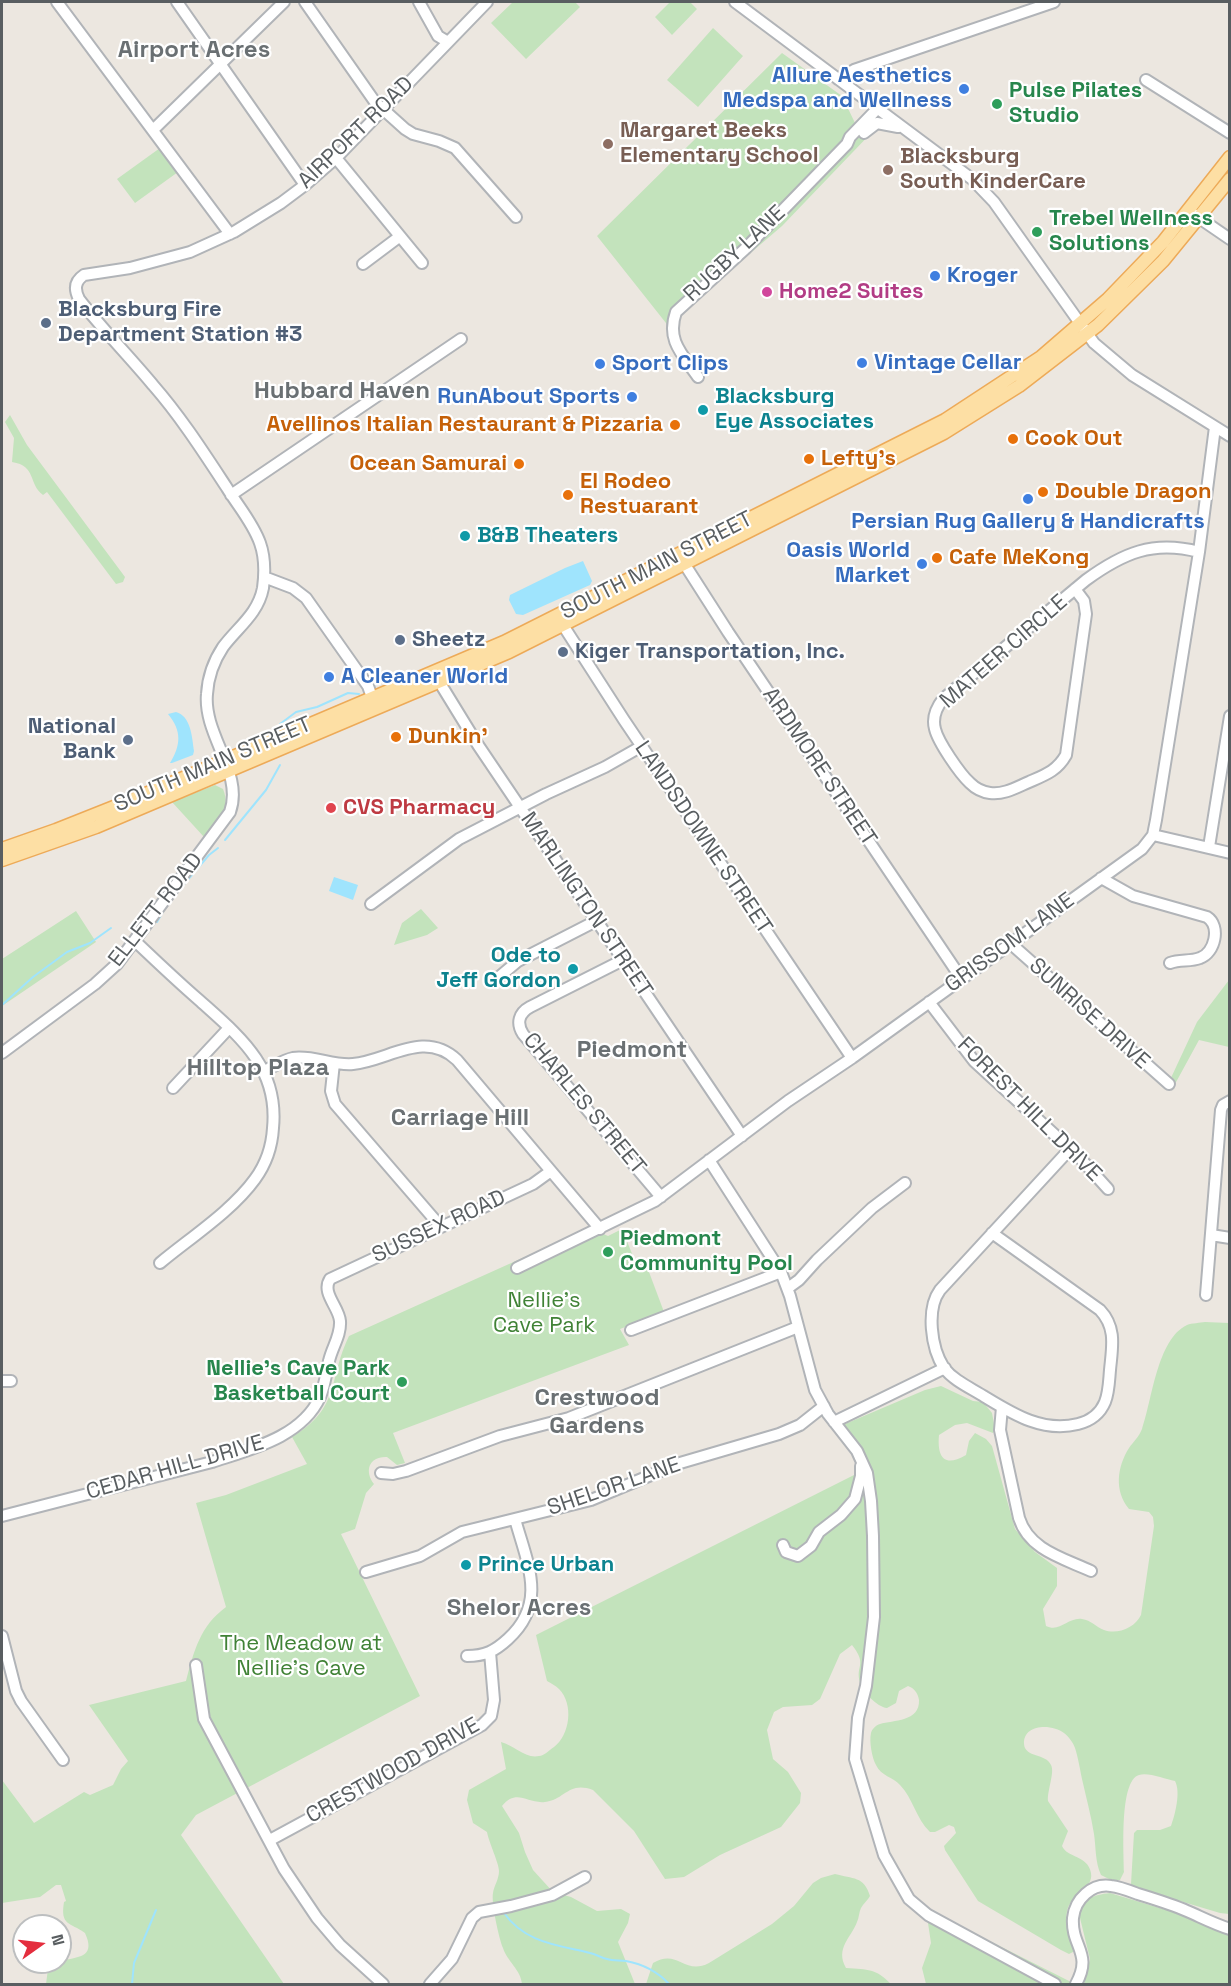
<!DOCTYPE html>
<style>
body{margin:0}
#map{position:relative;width:1231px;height:1986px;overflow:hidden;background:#ece7e0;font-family:"Space Grotesk",sans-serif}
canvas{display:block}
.frame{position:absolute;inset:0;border:3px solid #595e61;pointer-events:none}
.north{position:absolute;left:12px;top:1914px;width:60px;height:60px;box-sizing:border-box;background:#fff;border:2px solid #bdbfc0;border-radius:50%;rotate:76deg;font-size:16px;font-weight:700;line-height:24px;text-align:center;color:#595e61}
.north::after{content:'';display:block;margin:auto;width:21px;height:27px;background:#e42e3e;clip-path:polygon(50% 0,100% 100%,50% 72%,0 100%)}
</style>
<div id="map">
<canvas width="1231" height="1986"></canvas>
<div class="frame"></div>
<div class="north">N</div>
</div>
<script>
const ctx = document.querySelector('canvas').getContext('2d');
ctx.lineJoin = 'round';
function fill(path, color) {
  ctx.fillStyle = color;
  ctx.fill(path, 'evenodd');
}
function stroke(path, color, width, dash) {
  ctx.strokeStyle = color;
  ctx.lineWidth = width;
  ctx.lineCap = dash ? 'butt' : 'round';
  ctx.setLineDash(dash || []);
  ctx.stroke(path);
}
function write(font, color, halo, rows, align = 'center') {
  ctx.font = font + ' "Space Grotesk",sans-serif';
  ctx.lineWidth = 4.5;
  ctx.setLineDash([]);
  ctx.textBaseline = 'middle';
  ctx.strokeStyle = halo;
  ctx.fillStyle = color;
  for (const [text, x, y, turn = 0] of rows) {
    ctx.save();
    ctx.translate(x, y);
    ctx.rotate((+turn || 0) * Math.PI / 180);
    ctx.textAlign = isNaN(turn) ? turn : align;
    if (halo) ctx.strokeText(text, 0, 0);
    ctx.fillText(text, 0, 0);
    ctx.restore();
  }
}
const green = new Path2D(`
 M513,2H575L580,7L526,59L491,23Z
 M670,2H690L697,9L672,35L655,17Z
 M713,28L743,56L698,107L667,80Z
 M782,53L842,96L855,123L875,129L782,226L684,310C677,320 676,330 681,342L597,236Z
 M160,148L178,172L135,203L117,179Z
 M10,415L27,445L125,577L123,582L116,584L47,492L43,495C28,484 37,466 12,462L14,438L5,422Z
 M215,785L223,789C232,811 217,821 204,837L172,802Z
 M421,909L438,928L427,935L394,945L402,923Z
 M76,911L96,942L2,1006V959Z
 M1229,980V1047L1199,1040L1175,1084L1170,1080L1197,1022Z
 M589,1228L608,1236L622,1229L633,1256L649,1272L664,1312L620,1329L629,1345L393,1433L405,1463L397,1465L387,1457C369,1456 364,1471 374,1484L366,1493L355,1529L341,1534L420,1696L196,1815L181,1835L284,1984H46L48,1969L51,1962C57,1962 59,1960 64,1960C82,1957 95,1955 85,1933C70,1922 60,1926 64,1902L66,1901L61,1885H56L40,1897L2,1903V1780L34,1823L84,1792L90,1795L113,1785L121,1769L128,1761L89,1705L186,1681C194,1651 200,1626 226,1607L196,1503L226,1495L307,1464L292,1437C341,1408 328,1379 349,1336Z
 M1205,1322L1229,1323V1914L1220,1913L1133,1887L1131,1884L1134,1833L1137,1830H1160L1171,1826C1175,1815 1181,1792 1175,1781C1165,1779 1148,1772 1139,1775C1119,1781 1124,1853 1124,1872L1120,1880L1113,1881L1101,1875C1095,1862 1096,1847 1094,1834C1091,1815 1086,1797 1082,1779C1080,1769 1078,1757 1075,1748C1073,1742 1068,1736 1064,1733C1053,1724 1023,1723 1024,1744C1025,1758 1046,1753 1051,1765C1055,1772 1047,1791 1048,1801L1068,1831L1062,1846C1067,1858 1088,1855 1091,1873C1094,1889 1070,1895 1067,1911C1064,1925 1075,1938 1073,1952L1069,1954L1061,1950L978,1901L945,1850L944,1846L956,1833L954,1827L949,1825L935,1832H930C916,1819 913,1798 900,1785C893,1777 881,1776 876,1765C872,1758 869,1741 871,1733C872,1729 876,1725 880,1724C893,1720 920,1722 919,1700C918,1693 914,1688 908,1686L899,1691L896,1703L887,1708C877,1707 863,1692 860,1682C855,1666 868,1665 852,1645L840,1654L820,1699L812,1705L783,1707L774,1712L767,1730L773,1759L788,1772L801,1793L800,1803L781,1827L720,1855L684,1877L665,1879L634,1831L593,1790C568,1781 565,1800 545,1802C527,1804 517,1788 502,1806L519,1833L525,1852L533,1870L553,1892L571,1897L597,1911L621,1909L630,1914L628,1923L618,1942L635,1984H522C521,1970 507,1961 503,1948C499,1939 491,1902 493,1893C494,1886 499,1879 499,1871C499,1863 489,1843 487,1832L473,1823L467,1800L469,1790L506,1769L501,1742C514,1745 525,1759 539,1756C544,1756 549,1750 554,1747C570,1735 574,1704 559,1689C556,1686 551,1683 547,1681L536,1635L858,1473L856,1457L841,1435L845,1424L925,1390L941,1386L973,1401L983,1402L992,1413L995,1429L993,1433L967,1423L955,1425L939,1435C937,1457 944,1468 966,1455L969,1441L975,1433L986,1439L992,1446L1015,1529L1035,1552L1057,1568V1586L1043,1609L1046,1626C1060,1633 1068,1617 1082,1619C1091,1620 1096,1627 1104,1630C1117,1635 1135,1628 1141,1615L1154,1526L1153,1517L1149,1512L1129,1509C1114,1491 1117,1467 1129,1448C1133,1442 1139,1437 1142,1429C1152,1401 1157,1339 1187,1325C1192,1323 1200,1323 1205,1322Z
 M835,1874C853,1879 864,1876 870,1896C868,1900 863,1904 861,1908C859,1912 859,1918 857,1922C851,1938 835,1948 846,1968C869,1970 875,1968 891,1984H646L653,1963C678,1948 684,1976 709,1963L772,1924L794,1906L813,1883L821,1878Z
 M1110,1893L1229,1929V1984H1084L1090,1959L1080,1918C1080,1899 1093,1895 1110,1893Z
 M941,1918L950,1921L1075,1984H926L922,1968L931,1943L928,1923Z`);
const water = new Path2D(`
 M583,561L592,581L590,585L523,615L516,614L509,600L510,595L565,568Z
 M176,712C191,716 192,737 194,751L193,755L172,763H170C181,745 182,731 168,714Z
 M334,877L358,885L353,900L329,891Z`);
const stream = new Path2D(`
 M280,724L296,712L317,707L348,693L359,694
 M225,840L266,790L280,765
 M173,897L209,855L218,848
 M157,922L165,908
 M2,1005L33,977L67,952L90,943L111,928
 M504,1913C525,1943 558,1945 590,1953C596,1954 601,1958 607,1959C613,1961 620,1960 626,1961C642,1964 658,1972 669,1984
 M132,1984L134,1963L156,1910`);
const minor = new Path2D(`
 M57,2L230,234
 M177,2L305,185
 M305,2L375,102L405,129L413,134L439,141L455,148L516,217
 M419,2L438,36L448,42
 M735,2L972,179L994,202L1094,343L1132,375L1230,436
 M838,79L854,70L1054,2
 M1146,80L1230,133
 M153,130L284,2
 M864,133L877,123L898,127
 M336,158L422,263
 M1192,213L1230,239
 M363,264L399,237
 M698,377C682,354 666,340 676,312L745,249L847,144L850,137L878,108
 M231,495L461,339
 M680,557L728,632L961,978
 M264,577L293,588L306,598L368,686L374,703
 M1075,589L1084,601L1086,614L1066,755C1057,771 1045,775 1029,782C1017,787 1004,795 990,793C982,792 975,788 970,783C960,774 938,742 935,729C932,718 936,708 943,699L1086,580C1123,553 1153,540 1199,552
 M559,619L624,720L852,1058
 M438,676L443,688L478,745L742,1136
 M1153,835L1230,853
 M1209,847L1230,716
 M1101,878L1133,896L1207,917C1221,926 1215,953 1200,958C1190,962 1180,959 1170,963
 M371,904L459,839L546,794L605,767L642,746
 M135,941C156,961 177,981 199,1000C239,1036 279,1067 273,1128C272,1145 266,1164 255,1179C232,1211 190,1238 160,1263
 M1010,943L1169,1084
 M623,960L530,1007C519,1013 516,1023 523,1034L661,1197
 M493,982L518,961L596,921
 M929,1002L974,1061L1080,1158L1108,1189
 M2,1053L95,984L117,964L230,812C244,773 203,735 207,694C208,677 213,662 223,647C238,627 258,614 263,588C265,573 265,557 260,543C253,523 238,506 227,488C204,453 181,417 153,385C129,356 102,329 79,299C74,289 75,281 84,275L130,268L190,252L234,232L281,203L305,185L336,158L487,2
 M334,1063L331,1091L335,1104L441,1227
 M264,1071C273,1067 283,1060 293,1058C313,1055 333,1066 353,1064C388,1061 424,1029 457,1060L600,1229
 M173,1088L229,1028
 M709,1160L781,1272L790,1296L815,1390L828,1414L857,1451L867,1473L871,1501L873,1536L874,1617L866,1686L858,1718L855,1759L884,1855L909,1899L928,1915L1055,1984
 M992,1233L1100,1310C1117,1328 1112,1348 1110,1370C1109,1381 1109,1392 1105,1402C1100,1414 1090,1421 1078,1424C1043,1433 1013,1414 985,1397C971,1388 954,1381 944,1368C931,1348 926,1309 940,1290L1070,1149
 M1211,1235L1230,1238
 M517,1268L655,1201L788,1101L852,1058L1142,849L1153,835L1156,820L1199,552L1215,427
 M788,1288L799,1280L817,1260L872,1208L905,1183
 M1206,1295L1221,1110L1223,1105L1230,1101
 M631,1330L781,1272
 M2,1381H11
 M1002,1407L1000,1430L1019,1518C1029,1550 1063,1558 1091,1571
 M834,1422L945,1368
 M381,1473L393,1474L406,1471L500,1436L569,1418L798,1327
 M2,1516L212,1462C251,1449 302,1437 320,1397C325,1385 326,1373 329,1361C332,1347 341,1336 340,1321C339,1307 321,1293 330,1279L533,1184L551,1171
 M783,1545L786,1552L798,1556L811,1546L819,1532L841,1515L855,1499L861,1476V1466
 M366,1572L420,1556L462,1532L591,1500L680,1463L779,1434L800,1425L824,1406
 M2,1636L16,1691L21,1701L63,1760
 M467,1656C485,1656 495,1651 508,1639C548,1603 527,1563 515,1519
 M196,1665L204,1719L284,1869L317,1918L340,1945L383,1984
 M270,1840L482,1725L491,1716L494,1700L490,1652
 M430,1984L452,1959L472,1918L479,1912L511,1906L552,1895L585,1877
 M1076,1984C1093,1953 1071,1947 1073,1918C1075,1899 1092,1883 1111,1886C1120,1887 1130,1891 1138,1894C1154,1899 1171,1904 1187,1911C1201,1917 1214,1924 1230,1929`);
const major = new Path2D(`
 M2,849L56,830L134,799L504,642L945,420L1041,357L1108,299L1163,242L1230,157
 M2,860L96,827L509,652L944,433L1019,386L1098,325L1163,261L1230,179`);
const markers = [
 [964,89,6,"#3f7fe0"],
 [997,104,6,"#2e9e5b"],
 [608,144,6,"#8d6e63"],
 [888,170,6,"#8d6e63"],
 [1037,232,6,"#2e9e5b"],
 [935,276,6,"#3f7fe0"],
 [767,292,6,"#d1479c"],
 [46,323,6,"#5c6f8a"],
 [862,363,6,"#3f7fe0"],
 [600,364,6,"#3f7fe0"],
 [632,397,6,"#3f7fe0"],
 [703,410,6,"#0f9aa8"],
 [675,425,6,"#e8710a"],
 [1013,439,6,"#e8710a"],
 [809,459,6,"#e8710a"],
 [519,464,6,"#e8710a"],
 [1043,492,6,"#e8710a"],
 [568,495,6,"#e8710a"],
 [1028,499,6,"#3f7fe0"],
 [465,536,6,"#0f9aa8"],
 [937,558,6,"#e8710a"],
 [922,564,6,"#3f7fe0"],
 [400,640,6,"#5c6f8a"],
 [563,652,6,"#5c6f8a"],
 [329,677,6,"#3f7fe0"],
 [396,737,6,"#e8710a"],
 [128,740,6,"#5c6f8a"],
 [331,808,6,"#e0444e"],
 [573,969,6,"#0f9aa8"],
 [608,1252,6,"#2e9e5b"],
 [402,1382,6,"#2e9e5b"],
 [466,1565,6,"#0f9aa8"]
];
const shopNames = [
 ["Allure Aesthetics",952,76,"right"],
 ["Medspa and Wellness",952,101,"right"],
 ["Kroger",947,276],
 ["Vintage Cellar",874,363],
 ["Sport Clips",612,364],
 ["RunAbout Sports",620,397,"right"],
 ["Persian Rug Gallery & Handicrafts",1028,522,"center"],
 ["Oasis World",910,551,"right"],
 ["Market",910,576,"right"],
 ["A Cleaner World",341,677]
];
const leisureNames = [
 ["Pulse Pilates",1009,91],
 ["Studio",1009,116],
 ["Trebel Wellness",1049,219],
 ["Solutions",1049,244],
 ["Piedmont",620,1239],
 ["Community Pool",620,1264],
 ["Nellie's Cave Park",390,1369,"right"],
 ["Basketball Court",390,1394,"right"]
];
const educationNames = [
 ["Margaret Beeks",620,131],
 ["Elementary School",620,156],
 ["Blacksburg",900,157],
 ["South KinderCare",900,182]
];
const streetNames = [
 ["AIRPORT ROAD",356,133,-44],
 ["RUGBY LANE",735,254,-43],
 ["SOUTH MAIN STREET",657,566,-27],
 ["MATEER CIRCLE",1004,652,-41],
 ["SOUTH MAIN STREET",213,765,-23],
 ["ARDMORE STREET",819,767,56],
 ["LANDSDOWNE STREET",703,838,56],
 ["MARLINGTON STREET",586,905,56],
 ["ELLETT ROAD",156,910,-52],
 ["GRISSOM LANE",1010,943,-36],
 ["SUNRISE DRIVE",1089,1014,42],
 ["CHARLES STREET",584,1104,50],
 ["FOREST HILL DRIVE",1029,1110,45],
 ["SUSSEX ROAD",439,1227,-25],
 ["CEDAR HILL DRIVE",175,1468,-16],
 ["SHELOR LANE",614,1487,-19],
 ["CRESTWOOD DRIVE",393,1771,-29]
];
const hotelNames = [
 ["Home2 Suites",779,292]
];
const serviceNames = [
 ["Blacksburg Fire",58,310],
 ["Department Station #3",58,335],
 ["Sheetz",412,640],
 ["Kiger Transportation, Inc.",575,652],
 ["National",116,727,"right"],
 ["Bank",116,752,"right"]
];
const cultureNames = [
 ["Blacksburg",715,397],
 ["Eye Associates",715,422],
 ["B&B Theaters",477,536],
 ["Ode to",561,956,"right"],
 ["Jeff Gordon",561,981,"right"],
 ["Prince Urban",478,1565]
];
const foodNames = [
 ["Avellinos Italian Restaurant & Pizzaria",663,425,"right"],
 ["Cook Out",1025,439],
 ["Lefty's",821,459],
 ["Ocean Samurai",507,464,"right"],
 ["El Rodeo",580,482],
 ["Restuarant",580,507],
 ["Double Dragon",1055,492],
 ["Cafe MeKong",949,558],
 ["Dunkin'",408,737]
];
const healthNames = [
 ["CVS Pharmacy",343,808]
];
const parkNames = [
 ["Nellie's",544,1301],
 ["Cave Park",544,1326],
 ["The Meadow at",301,1644],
 ["Nellie's Cave",301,1669]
];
const neighbourhoodNames = [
 ["Airport Acres",194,50],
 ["Hubbard Haven",342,391],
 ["Piedmont",632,1050],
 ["Hilltop Plaza",258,1068],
 ["Carriage Hill",460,1118],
 ["Crestwood",597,1398],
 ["Gardens",597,1426],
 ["Shelor Acres",519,1608]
];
fill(green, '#c3e3bc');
fill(water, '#9fe4fd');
stroke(stream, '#9fe4fd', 2);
stroke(minor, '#b1b4b8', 14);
stroke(major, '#edaa58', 15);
stroke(minor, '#fff', 10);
stroke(major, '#fddfa4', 12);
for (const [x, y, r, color] of markers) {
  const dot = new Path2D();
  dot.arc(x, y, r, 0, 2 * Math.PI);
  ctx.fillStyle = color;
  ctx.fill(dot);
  stroke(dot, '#fff', 2);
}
write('bold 22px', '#366cbe', '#fff', shopNames, 'left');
write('bold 22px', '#27864d', '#fff', leisureNames, 'left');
write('bold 22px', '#785e54', '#fff', educationNames, 'left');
write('22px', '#595e61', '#fff', streetNames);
write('bold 22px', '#b23c85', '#fff', hotelNames, 'left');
write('bold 22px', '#4e5e75', '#fff', serviceNames, 'left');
write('bold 22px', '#0d838f', '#fff', cultureNames, 'left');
write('bold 22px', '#c56008', '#fff', foodNames, 'left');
write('bold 22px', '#be3a42', '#fff', healthNames, 'left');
write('22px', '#408236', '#fff', parkNames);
write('bold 24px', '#6a7073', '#fff', neighbourhoodNames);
</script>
